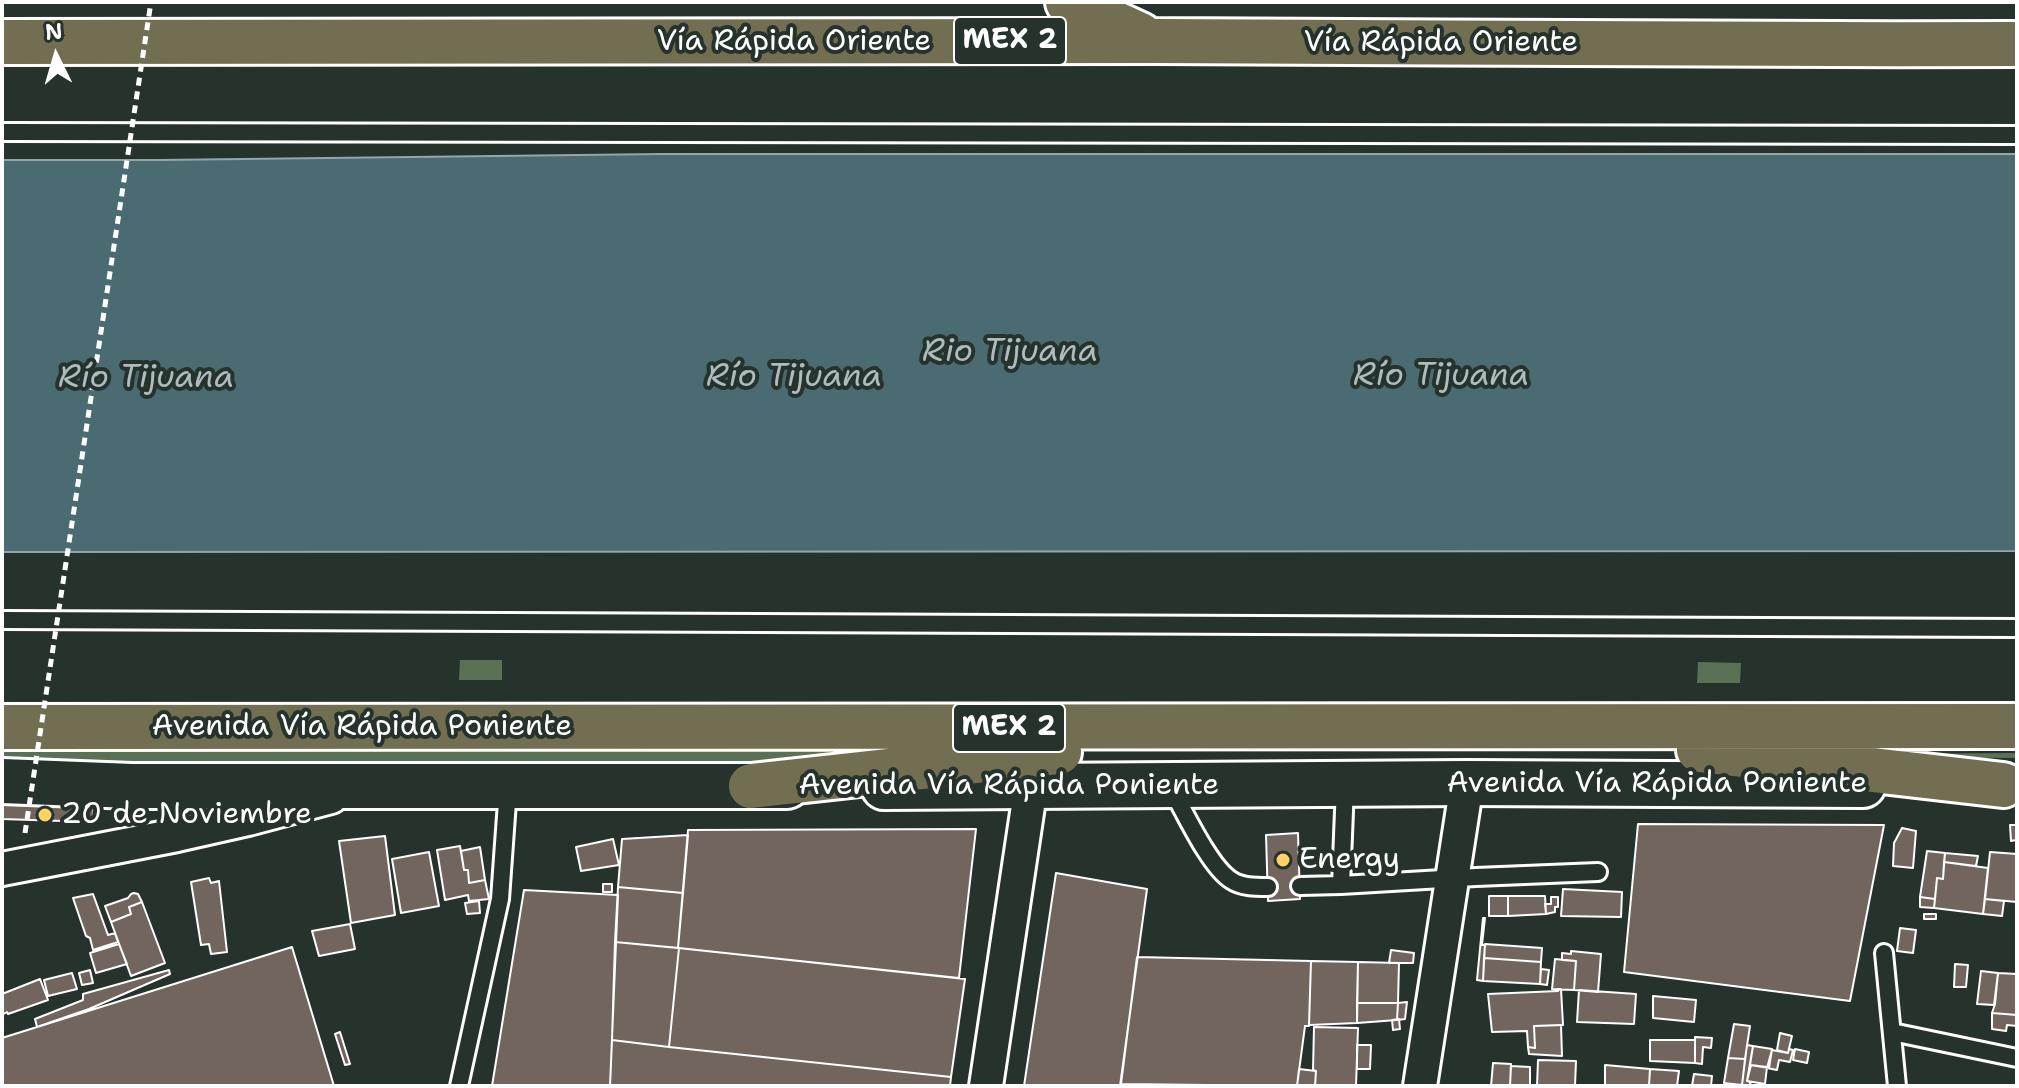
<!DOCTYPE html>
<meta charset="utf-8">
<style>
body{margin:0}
#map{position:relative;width:2019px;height:1088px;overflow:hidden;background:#26332d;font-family:"Shantell Sans",sans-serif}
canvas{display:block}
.frame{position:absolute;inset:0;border:4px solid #fff;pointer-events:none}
.north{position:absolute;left:16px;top:16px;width:80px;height:80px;-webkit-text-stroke:6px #26332d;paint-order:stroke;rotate:355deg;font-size:22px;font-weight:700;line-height:32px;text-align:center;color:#fff}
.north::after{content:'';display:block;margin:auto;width:28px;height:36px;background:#fff;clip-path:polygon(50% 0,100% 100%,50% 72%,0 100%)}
</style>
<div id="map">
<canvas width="2019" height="1088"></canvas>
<div class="frame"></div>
<div class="north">N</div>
</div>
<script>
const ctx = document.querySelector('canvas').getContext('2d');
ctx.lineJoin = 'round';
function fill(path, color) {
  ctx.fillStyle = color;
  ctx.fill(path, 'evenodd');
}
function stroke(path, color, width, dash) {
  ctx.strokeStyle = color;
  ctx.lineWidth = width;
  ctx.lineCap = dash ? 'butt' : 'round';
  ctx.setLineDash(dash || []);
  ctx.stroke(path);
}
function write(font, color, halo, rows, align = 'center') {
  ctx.font = font + ' "Shantell Sans",sans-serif';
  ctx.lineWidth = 8;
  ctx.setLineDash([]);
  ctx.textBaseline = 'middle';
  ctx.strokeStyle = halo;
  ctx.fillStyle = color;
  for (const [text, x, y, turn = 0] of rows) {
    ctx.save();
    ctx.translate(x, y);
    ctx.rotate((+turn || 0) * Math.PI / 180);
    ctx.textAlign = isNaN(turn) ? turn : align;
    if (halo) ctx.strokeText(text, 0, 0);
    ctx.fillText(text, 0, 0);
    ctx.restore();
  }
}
const green = new Path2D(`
 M460,660H502V680H459Z
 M1698,662L1741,663L1740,683H1697Z
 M826,751L836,753L787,758L719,773L2,768V752Z
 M2017,753V758L1870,757L1871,754Z`);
const water = new Path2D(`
 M662,154H2017V551L2,552V160H159Z`);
const building = new Path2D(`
 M2,803L94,806L93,822L2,819Z
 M1638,824L1884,825L1850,1001L1624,972Z
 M2010,825H2017L2016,840L2011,841Z
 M1902,828L1916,831L1913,868L1893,866L1894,843Z
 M976,829L959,978L678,948L688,830Z
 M1298,833L1300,899L1268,901L1266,835Z
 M688,835L683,893L618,887L622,839Z
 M385,836L395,915L351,923L339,841Z
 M613,839L619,865L581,871L576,847Z
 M460,846L464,870H468L469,883L485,880L489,899L469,901L468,895L445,900L437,850Z
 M480,847L485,880L469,883L468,870H464L461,851Z
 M1927,851L1945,853L1943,879L1937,878L1935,899L1920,897Z
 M429,852L439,906L401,913L392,859Z
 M1990,852L2017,854V902L1985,899Z
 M1945,853L1978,856L1976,866L1944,862Z
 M1944,862L1988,868L1983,914L1934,908L1937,878L1943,879Z
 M1056,873L1147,889L1120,1086H1024Z
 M209,878L211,883L219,881L227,952L211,954L209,944L201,945L191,882Z
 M603,884H612V892H603Z
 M618,887L683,893L678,948L615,942Z
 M1563,889L1622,892L1621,917L1561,916Z
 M524,890L618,895L610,1086H492Z
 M134,893L138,894L142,902L129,907L131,914L111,922L105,906L128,898L131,894Z
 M93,894L108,935L115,933L118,942L93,950L90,938L86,936L73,898Z
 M1489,896H1508V916H1489Z
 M1508,896H1545L1546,914L1508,916Z
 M1551,897H1558V907H1555V912L1546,914L1545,904H1551Z
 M1920,897L1935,899L1934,908L1920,907Z
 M1985,899L2004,901L2002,916L1983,914Z
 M479,901L480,913L467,914L465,903Z
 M142,902L165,963L131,976L111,922L131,914L129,907Z
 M1924,914H1936V919H1924Z
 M1483,918H1485L1482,945H1485L1483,981L1477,980Z
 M350,924L355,949L319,956L312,931Z
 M1900,928L1916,930L1913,953L1897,951Z
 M615,942L679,948L669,1047L612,1040Z
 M119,944L127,964L96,973L90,953Z
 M1485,944L1542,948L1541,962L1484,958Z
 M292,947L334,1086H2V1038Z
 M679,948L965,979L951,1077L669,1047Z
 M1391,950L1414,953L1413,963H1389Z
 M1571,951L1601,954L1598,992L1574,990L1576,961L1562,960V953L1571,954Z
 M1137,957L1311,961L1309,1026H1305L1297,1086L1121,1084Z
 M1484,958L1541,962L1540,984L1483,981Z
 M1555,959L1576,961L1574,990L1552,989Z
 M1311,961L1358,962L1357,1023L1309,1025Z
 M1358,962L1399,963L1398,1003H1357Z
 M1955,964L1968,965L1966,987H1954Z
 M1541,969L1549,970L1547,985L1540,984Z
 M90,970L93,983L82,985L79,973Z
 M169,970L170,974L89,1009L37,1027L35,1019L83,1000V994Z
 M1981,971L1998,973L1994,1005L1977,1004Z
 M72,973L77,989L48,996L44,980Z
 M1998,973L2017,974V1015L1992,1013L1995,1004Z
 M40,979L48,1000L8,1014L7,1012L2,1015V994Z
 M1558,989H1561L1563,1025L1534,1026L1535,1048L1528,1047L1527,1031L1492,1032L1488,994L1558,991Z
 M1579,990L1636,994L1634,1024L1577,1022Z
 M1653,996L1696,1000L1694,1022L1653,1018Z
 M1407,1002L1405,1019L1397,1020L1398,1003Z
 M1357,1003H1398L1397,1020L1357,1023Z
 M1992,1013L2017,1015V1026L2007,1025L2006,1031L1992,1029Z
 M1399,1019L1400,1029L1393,1030L1392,1020Z
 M1734,1024L1750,1026L1745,1059L1728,1058Z
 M1561,1025L1562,1056L1529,1054L1528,1047L1535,1048L1534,1026Z
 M1314,1027L1358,1028L1356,1086H1315L1316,1071L1313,1070Z
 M340,1032L350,1064L345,1065L335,1034Z
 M1780,1033L1792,1036L1788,1053L1777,1050Z
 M1695,1037L1712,1038L1711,1048L1703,1047L1702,1064L1695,1063Z
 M612,1040L669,1047L951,1077L950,1086H610Z
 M1650,1040H1695V1063L1650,1061Z
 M1357,1045H1371L1370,1069H1357Z
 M1747,1045L1753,1046L1747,1081L1751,1082L1749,1086L1742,1085Z
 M1753,1046L1772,1049L1769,1068L1750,1065Z
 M1789,1049L1793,1050L1790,1062L1779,1060L1777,1070L1767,1068L1772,1050L1788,1053Z
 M1795,1049L1809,1052L1807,1063L1793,1060Z
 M1728,1058L1745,1059L1742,1085L1724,1083Z
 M1538,1060L1576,1061L1575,1086H1537Z
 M1493,1063L1511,1064L1510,1086H1491Z
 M1605,1065L1650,1069L1649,1086H1605Z
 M1751,1065L1767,1067L1765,1084L1747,1081Z
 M1511,1066L1530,1067V1086H1510Z
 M1299,1069L1316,1071L1315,1086H1297Z
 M1650,1069L1679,1071L1677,1086H1649Z
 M1694,1074L1712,1076L1711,1086H1692Z`);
const lane = new Path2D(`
 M2,132L2017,135
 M2,620L2017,628
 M1345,786L1341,885L1476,877L1598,872
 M1172,790C1185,813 1210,867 1231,880C1241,887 1255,887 1268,887
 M1300,886L1341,885
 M1884,953L1897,1086
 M1892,1032L2017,1058
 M459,1086L500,899L508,788`);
const street = new Path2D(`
 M2,869L177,835L248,819L331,797
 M986,1086L1031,786
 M1420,1086L1467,783`);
const secondary = new Path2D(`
 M2,781L132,786H787
 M884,787L1467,783L1863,785`);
const highway = new Path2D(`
 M1068,2L1140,35
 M2,42C387,43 772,39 1156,41C1443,42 1730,45 2017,44
 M2,727L2017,726
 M1699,750L2003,785
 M751,786L1059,752`);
const pathBridge = new Path2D(`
 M25,833L151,2`);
const markers = [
 [45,815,8,"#ffd166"],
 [1283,860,8,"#ffd166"]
];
const shields = [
 [1010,41,112],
 [1009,728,112]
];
const shieldNames = [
 ["MEX 2",1010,41],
 ["MEX 2",1009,728]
];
const streetNames = [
 ["Vía Rápida Oriente",794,42],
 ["Vía Rápida Oriente",1441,43],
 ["Avenida Vía Rápida Poniente",362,727],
 ["Avenida Vía Rápida Poniente",1657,784],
 ["Avenida Vía Rápida Poniente",1009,786]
];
const poiNames = [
 ["20 de Noviembre",61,815],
 ["Energy",1299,860]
];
const waterNames = [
 ["Rio Tijuana",1010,353],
 ["Río Tijuana",1441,377],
 ["Río Tijuana",794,378],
 ["Río Tijuana",146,379]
];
fill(green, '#5b7155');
fill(water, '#4b6b72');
stroke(water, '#93a6aa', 2);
fill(building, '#71655e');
stroke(building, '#fff', 2);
stroke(lane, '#fff', 22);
stroke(street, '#fff', 38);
stroke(secondary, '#fff', 50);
stroke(highway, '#fff', 50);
stroke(lane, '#26332d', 16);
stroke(street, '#26332d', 32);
stroke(secondary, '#26332d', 44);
stroke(highway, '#726e52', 44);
stroke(pathBridge, '#fff', 5, [8, 6]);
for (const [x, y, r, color] of markers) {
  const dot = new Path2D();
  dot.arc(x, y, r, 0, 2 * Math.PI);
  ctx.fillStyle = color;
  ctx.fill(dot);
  stroke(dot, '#26332d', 3);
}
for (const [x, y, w] of shields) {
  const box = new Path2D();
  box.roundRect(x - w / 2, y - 24, w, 48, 6);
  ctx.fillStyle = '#26332d';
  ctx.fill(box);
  stroke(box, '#fff', 2);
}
write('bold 28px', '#fff', null, shieldNames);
write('30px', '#fff', '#26332d', streetNames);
write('30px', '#fff', '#26332d', poiNames, 'left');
write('italic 32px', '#aebcc0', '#26332d', waterNames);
</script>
